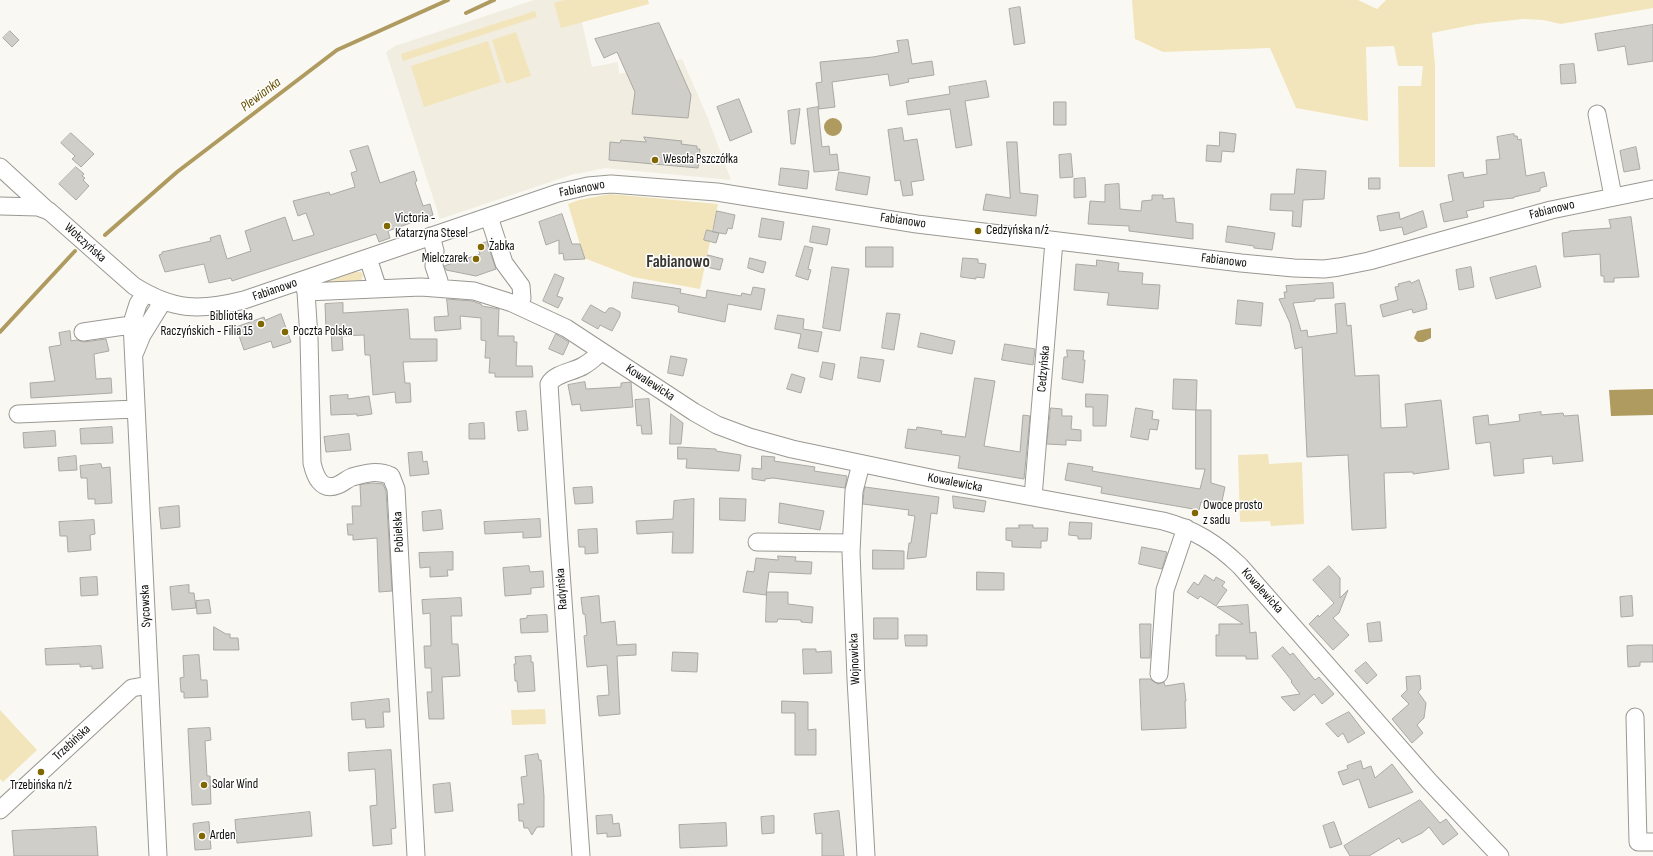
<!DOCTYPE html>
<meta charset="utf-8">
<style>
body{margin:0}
canvas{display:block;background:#faf8f3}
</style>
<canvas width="1653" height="856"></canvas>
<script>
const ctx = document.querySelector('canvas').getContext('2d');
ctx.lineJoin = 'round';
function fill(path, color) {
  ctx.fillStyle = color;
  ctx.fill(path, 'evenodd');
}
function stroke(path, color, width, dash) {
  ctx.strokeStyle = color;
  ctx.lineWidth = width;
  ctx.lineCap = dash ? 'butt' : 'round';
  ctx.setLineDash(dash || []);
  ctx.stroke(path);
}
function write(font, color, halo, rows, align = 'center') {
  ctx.font = font + ' "Sofia Sans Condensed",sans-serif';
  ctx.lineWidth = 3;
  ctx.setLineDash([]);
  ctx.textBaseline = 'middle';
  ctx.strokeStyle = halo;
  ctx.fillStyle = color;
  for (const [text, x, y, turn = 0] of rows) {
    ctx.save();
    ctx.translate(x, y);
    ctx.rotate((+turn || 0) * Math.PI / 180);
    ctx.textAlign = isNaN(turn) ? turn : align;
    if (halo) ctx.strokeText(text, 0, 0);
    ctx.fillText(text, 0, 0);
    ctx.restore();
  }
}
const built = new Path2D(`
 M534,0H577L592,67L618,62L619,74L682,59L707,116L731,180L605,168L577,174V173L440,219L386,52L395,46Z`);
const green = new Path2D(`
 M564,0H648L649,4L561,28L554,3Z
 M1132,0H1358L1377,9L1386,0H1653V8L1561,24L1543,20L1523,19L1477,24L1432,33L1435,65V167H1399L1398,86H1421L1423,66H1398L1394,46L1366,47L1368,121L1296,108L1270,48L1163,52L1135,39Z
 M535,11L537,17L403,61L401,54Z
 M516,32L531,76L506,84L492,40Z
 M488,41L501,82L424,107L411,66Z
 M610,194L718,204L700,289L633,277L584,258L568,204L579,200Z
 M355,272H361L363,275L361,282L321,284Z
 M1268,454L1269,464L1302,462L1304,524L1271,526L1270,521L1240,522L1238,455Z
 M545,709L546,724L512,725L511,710Z
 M0,710L37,750L3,782L0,779Z`);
const water = new Path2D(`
 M824 127a9 9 0 1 1 18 0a9 9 0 1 1-18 0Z
 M1431,328V338L1423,342H1418L1414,338L1417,331Z
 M1653,389V415L1611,416L1609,390Z`);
const stream = new Path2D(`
 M466,13L494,0
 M105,235L177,172L337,50L448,0
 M0,332L75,251`);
const building = new Path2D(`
 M1020,7L1025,43L1014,45L1009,9Z
 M659,23L691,95L688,118L632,114L635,92L617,52L604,58L595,39Z
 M1653,25V61L1628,65L1625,46L1598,51L1595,34Z
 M10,31L19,40L12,47L3,38Z
 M908,40L912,64L932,61L934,75L908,79L909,82L890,86L888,74L832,82L835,107L819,109L816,83L822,82L820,62L873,57L899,52L897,41Z
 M1574,64L1576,83L1561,84L1560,65Z
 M986,81L989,97L965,101L972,145L956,148L950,109L908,115L906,101L950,94L949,87Z
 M739,99L752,132L730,141L717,107Z
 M1054,102H1066V125H1054Z
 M818,107L822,147L829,146L830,155L837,154L839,170L814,172L807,109Z
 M800,109L795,144H791L788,111Z
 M902,128L904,141L917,139L924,180L911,182L913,195L903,196L900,180L895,181L888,130Z
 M1220,132L1236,134L1234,152L1222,151L1221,162L1206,161L1207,145L1219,146Z
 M71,133L94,154L81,167L72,159L75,156L61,143Z
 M1514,134V136H1517L1518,140L1521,139L1526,176L1544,172L1547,186L1540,188V191L1514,197V198L1483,201L1484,207L1466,211L1468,217L1444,222L1440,204L1453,201L1448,175L1463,172L1464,178L1487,174L1486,160L1500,159L1497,137Z
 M644,137L682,141L681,144L697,146V149H700L698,168L609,160L610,142L620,143L621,140L646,142Z
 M1007,142H1017L1020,193L1038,195L1036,216L983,210L986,194L1010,198Z
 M368,146L380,183L414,171L417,181L415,182L423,206L430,204L433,215L388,231L390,238L379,242L376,234L232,281L231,278L209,283L204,264L165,272L159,255L162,254V252L211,241L210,238L220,235L227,259L251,251L245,231L285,217L293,241L314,235L306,213L298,216L293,201L329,192L330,195L355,187L351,173L357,171L350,151Z
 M1636,147L1640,169L1624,172L1620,151Z
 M1071,154L1073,177L1060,178L1059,155Z
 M76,167L84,174L82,176L85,178L83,180L89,186L76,200L59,184Z
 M781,168L809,171L807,189L779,185Z
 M1297,169L1326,171L1324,199L1303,200L1301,227L1292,226L1293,211L1270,210L1271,194H1294Z
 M839,172L870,177L867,195L836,190Z
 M1085,178L1086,197L1074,198V179Z
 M1369,178H1380V189H1369Z
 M1119,184L1120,209L1141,211L1142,201L1152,200V195H1163V199L1174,198L1176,222L1193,224V239L1129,231V226L1088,224L1090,201L1105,202V185Z
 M717,211L735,215L732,229L728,228L726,234L713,232Z
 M1423,211L1427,227L1404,235L1402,227L1380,231L1377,216L1399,212L1400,219Z
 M562,214L572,244H580L585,259L564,260L563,253L559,254V240L546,245L539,222Z
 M1631,217L1639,277L1614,278V282H1604V276H1601L1600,254L1564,257L1562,233L1569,232V231L1611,228L1609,220Z
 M762,218L784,222L781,240L759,237Z
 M813,226L830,229L827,245L810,242Z
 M1228,226L1275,233L1272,250L1254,248V246L1226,242Z
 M707,230L719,233L716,243L704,240Z
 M487,242L496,269L476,276L446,270L444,266L480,254L477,245Z
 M805,246L813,248L808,269L811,270L808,280L796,276Z
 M866,247H893V267H866Z
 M708,255L723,259L720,270L706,267Z
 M750,258L766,262L763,273L748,268Z
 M963,258L978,259V263L986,264L984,278L976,277V279L961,277Z
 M1097,260L1119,263L1118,271L1143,273L1142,284L1160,285L1158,309L1107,305L1109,293L1074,290L1076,264L1096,266Z
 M1536,266L1541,287L1496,299L1490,278Z
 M832,267L849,269L840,331L823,328Z
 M1471,267L1474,287L1459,290L1456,270Z
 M555,274L564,278L557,296L563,298L558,308L543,301Z
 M1419,280L1427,305H1426L1427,309L1413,313L1412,309L1383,317L1380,305L1398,300L1395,287L1399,286L1398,284L1410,281L1411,283Z
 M634,282L681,289L680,293L706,298L707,290L741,296L742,293L751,295L753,287L765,289L761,310L728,304L725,322L678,312L679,307L675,305L632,298Z
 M1333,283L1334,298L1315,299V301L1293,303L1301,331L1307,330L1308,337L1337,333L1335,304L1345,303L1347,326L1351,325L1355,376L1379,375L1381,428L1407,427L1405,404L1441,400L1449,469L1413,474V472L1384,473L1386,528L1352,530L1348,455L1307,457L1302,347L1295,349L1290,323L1279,299L1285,298L1284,292H1287L1286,286Z
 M447,299L472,301L481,304L482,306L499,309L498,336H514V342H517L516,366H532L533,377H495V373H489L490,358H485L486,341L481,340V318L460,316L461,329L435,331L434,317L448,316Z
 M1238,300L1263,303L1261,326L1236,324Z
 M343,303V313L408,309L410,339H437V361L403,362L405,383H410L411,402L396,403L395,392L373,395L370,355H365L364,335L342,336L343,350L332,351L331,328L326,329L325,304Z
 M591,305L605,313L609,308H613L620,312V316L612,331L600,325L598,329L582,320Z
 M887,313L900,314L894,350L882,348Z
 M281,314L291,342L273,348L271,341L244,350L236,327L264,317L265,320Z
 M778,315L804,319L803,329L822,332L818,352L798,348L801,334L775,329Z
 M70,331L71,341L77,340L84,342L106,339L109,351L94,354L96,379L111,378L112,393L31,398L30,383L55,381L49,347L61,345L59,333Z
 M921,333L955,341L952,354L918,347Z
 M556,334L569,342L563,355L549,349Z
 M1005,344L1035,349L1033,365L1002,360Z
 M1067,350L1084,351L1083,360H1085L1083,383L1062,379L1064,357H1067Z
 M671,356L687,359L683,376L668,373Z
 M861,357L884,360L880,382L858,378Z
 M823,362L835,364L832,380L820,377Z
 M792,374L805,378L801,393L787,389Z
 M975,378L995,381L984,446L1020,452L1023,415L1030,416L1024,479L958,468L960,456L905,448L908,429L916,430L917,427L942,431L941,434L965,437Z
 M1174,379L1197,380L1196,410L1173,409Z
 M585,382L586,389L621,387V383L631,382L633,407L581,411L580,404L572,405L568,385Z
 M1086,394L1108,395L1106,426H1093V407H1086Z
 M348,395V399L369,396L372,414L357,416V414L331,415L330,396Z
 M649,399L652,434H642L641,425L637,426L635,400Z
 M1051,408L1062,409V416H1072L1071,429L1081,430V441L1066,440V445L1047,444Z
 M1136,408L1153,411L1152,419L1159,420L1157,430L1150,429L1148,440L1131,437Z
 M1196,410H1211V483L1225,487L1221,506L1201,502L1199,510L1101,493L1102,487L1065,480L1068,463L1093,467L1092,471L1200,489L1205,469H1196Z
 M526,411L528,430L518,431L516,412Z
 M1541,412V415L1563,413L1564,416L1578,415L1583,461L1553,464L1552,456L1523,459L1524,473L1494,476L1490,442L1476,444L1473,417L1488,415L1489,425L1520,421L1519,415Z
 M671,414L683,423L681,444H670Z
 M484,423L485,439H469V424Z
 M112,427L113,443L81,444L80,429Z
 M55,431L56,446L24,448L23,433Z
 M349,434L351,450L326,452L324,437Z
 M678,447L716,449V451L741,455L739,471L686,468L687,459H678Z
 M422,452L423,462L427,461L429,474L410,476L408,453Z
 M76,456L77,470L59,471L58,458Z
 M762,456L775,457L774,461L815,467L814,471L847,476L845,488L773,478L765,479V481L752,479V468L761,469Z
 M101,464L102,468L110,467L112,503L95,504V499H88L87,478H81L80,466Z
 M373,483L383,484L386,491L392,591L379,592L377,538L353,540V535H348L347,524H353L352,506H361L360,485Z
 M592,487L593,503L575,504L573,488Z
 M865,487L939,497L937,514L931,513L926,557L907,559L909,543H911L915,516L908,515L909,510L863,504Z
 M953,496L986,501L984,512L954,508Z
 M720,498L746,499L745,521L720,520Z
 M694,499L693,553H672L673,532L637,534L636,521L673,519L674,501Z
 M780,503L824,511L820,530L779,523Z
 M179,506L180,527L161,529L159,508Z
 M441,510L443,529L423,531L422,512Z
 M540,519L541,537L523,538V532L485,534L484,522Z
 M94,520L95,534L90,535L91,550L68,552L67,536H60L59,522Z
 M1070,522L1092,523L1091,539H1078V536L1069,535Z
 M1019,525H1033V528H1048L1047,541H1041V548L1012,547V541L1006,540V528H1019Z
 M597,529L598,553L585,554V547H579L578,530Z
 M1142,547L1167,552L1162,569L1139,564Z
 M873,550L904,551V569H873Z
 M453,552V570H447L448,576L430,577V567L420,568L419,553Z
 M778,556L796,557L795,561L812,562L811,574L769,572L766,595L743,592L747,571L754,572L756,558L778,560Z
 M529,566L530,572L543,571L544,587L531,588V594L505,596L503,568Z
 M1329,566L1340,578V598L1348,590L1339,613L1333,618L1349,635L1333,650L1309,624L1318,615L1319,617L1334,603L1313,580Z
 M977,572L1004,573V590H977Z
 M1205,575L1214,581L1216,577L1225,582L1222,586L1227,590L1216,606L1200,596L1198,599L1187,592L1194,582L1198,585Z
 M97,577L98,595L81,596L80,578Z
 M189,585V593H194L196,608L172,610L170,587Z
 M767,592H788V604L813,607L812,623L801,622V620L778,619L777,622H766Z
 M599,596L601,623L615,621L617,645L636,644V655L617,656L620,714L599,716L597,696L609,695L607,665L587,667L584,636L587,635L585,614H583L581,598Z
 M1632,596L1633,616L1621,617L1620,597Z
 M461,598L462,616H451L452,644H458L460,676L442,677L444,719H429L427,692H432L431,668H425L424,646H431L430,613L423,614L422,600Z
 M209,600L211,613L197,614L196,601Z
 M1248,605L1250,633L1256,632L1258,659H1246V656H1216V635H1219V624H1243L1217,607Z
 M547,615L548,632L521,633L520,619L527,618V616Z
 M874,618H898V639H874Z
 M1380,622L1382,641L1369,642L1367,624Z
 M1140,624H1151L1150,658H1141Z
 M214,627L226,634H230V638H238L239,650H214Z
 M905,635H927V646H906Z
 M1638,645H1653V662H1640V666L1628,667L1627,646Z
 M101,646L103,668L92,669V666L80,667V664L46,665L45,649Z
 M1283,647L1290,655L1293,653L1315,680L1319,677L1334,694L1322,704L1314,694L1294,711L1281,697L1300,694L1291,682L1292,681L1272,656Z
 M803,649H816V652L831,651L832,673L804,674Z
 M673,652L698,653L697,672L672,671Z
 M199,655L201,680H207L208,697L184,698V692H181L180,678L184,677L183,656Z
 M531,656V662H533L535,691L518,692L517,681H515L514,664H516L515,657Z
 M1366,662L1377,675L1367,684L1355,671Z
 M1420,676L1421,689L1418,692L1426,703L1424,718L1417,725L1423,733L1412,743L1392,719L1409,704L1401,696L1407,690L1406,677Z
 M1140,679H1150L1158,684L1164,682L1165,686L1184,683L1186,701H1185L1186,728L1142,730Z
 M389,699L390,712H383L384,727L366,728L365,719L352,720L351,703Z
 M782,701L808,702V730L816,729V755H795V713H782Z
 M1349,712L1365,733L1348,743L1343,733L1338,737L1326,724Z
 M210,728L211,740L205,741L207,776H210L211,804L192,805L188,729Z
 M391,750L396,828L391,829L392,844L373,846L370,806L377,805L375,769L349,771L348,753Z
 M538,754L539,760H541L544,796V827H537L532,835L528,828H524L523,821H519L518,804H524L521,777L527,776L525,756Z
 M1361,761L1363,769L1371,766L1375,778L1392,764L1413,792L1369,808L1359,779L1343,785L1338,772L1348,769L1347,766Z
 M450,783L453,811L435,813L433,785Z
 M1420,800L1440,823L1446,819L1458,834L1443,845L1429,827L1422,833L1402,843L1399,838L1369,856H1350L1344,846Z
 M839,811L844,856H822V833L816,834L814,814Z
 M310,812L312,836L237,843L235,820Z
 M612,815L613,824L619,823L621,836L607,837V833L597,834L596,816Z
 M774,816V833L762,834L761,817Z
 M209,822L211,849L195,850L193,824Z
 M1334,822L1342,844L1330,848L1323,826Z
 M726,823L727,846L680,848L679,825Z
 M96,827L98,856H14L12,831Z`);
const minor = new Path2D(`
 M1597,114L1613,196
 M0,167L48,211
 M0,206L38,207L49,211L134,286C174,311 200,311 244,300L558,193L588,186L611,184L717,192L917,224L1241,263L1294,268L1324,269L1339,267L1369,261L1551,210L1653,189
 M489,217L504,263L521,286L522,298L519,306
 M431,236L435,251L434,266L439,281V288
 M368,258L378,289
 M303,282L306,292L309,338L312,463C315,476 321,492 338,485C343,483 347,479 352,477C366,473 378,470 391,476L396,489L416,856
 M306,292L421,287L474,291L512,303L566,328L694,412L717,425L749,437L792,449L940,480L1163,521C1194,529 1217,544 1240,566L1429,781L1500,856
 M145,293L138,304L132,323L158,856
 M83,332L124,326L143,333
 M135,352L142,335L163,301
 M18,414L136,409
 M861,464L854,491L851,552L856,679L866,856
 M1033,497L1054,241
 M757,542L851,543
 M1159,674L1165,590L1186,528
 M1635,717L1638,842H1653
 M0,810L132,688L149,685
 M581,856L559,543L549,384C555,373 573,372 583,366C590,362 596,357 601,351`);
const markers = [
 [655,160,4,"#816700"],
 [387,226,4,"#816700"],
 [978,231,4,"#816700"],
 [481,247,4,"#816700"],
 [476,259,4,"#816700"],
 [261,324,4,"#816700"],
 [285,332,4,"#816700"],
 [1195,513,4,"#816700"],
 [41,772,4,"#816700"],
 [204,785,4,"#816700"],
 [202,836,4,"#816700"]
];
const poiNames = [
 ["Wesoła Pszczółka",663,160],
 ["Victoria -",395,219],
 ["Katarzyna Stesel",395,234],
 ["Cedzyńska n/ż",986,231],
 ["Żabka",489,247],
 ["Mielczarek",468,259,"right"],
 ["Biblioteka",253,317,"right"],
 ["Raczyńskich - Filia 15",253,332,"right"],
 ["Poczta Polska",293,332],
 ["Owoce prosto",1203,506],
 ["z sadu",1203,521],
 ["Solar Wind",212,785],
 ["Trzebińska n/ż",41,786,"center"],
 ["Arden",210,836]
];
const streetNames = [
 ["Fabianowo",582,189,-11],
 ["Fabianowo",1552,210,-14],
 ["Fabianowo",903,221,8],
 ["Wołczyńska",85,243,42],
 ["Fabianowo",1224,261,7],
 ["Fabianowo",275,290,-19],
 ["Cedzyńska",1044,369,-85],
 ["Kowalewicka",650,383,33],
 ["Kowalewicka",955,483,11],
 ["Pobielska",399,532,-93],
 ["Radyńska",562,589,-94],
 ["Kowalewicka",1262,591,48],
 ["Sycowska",146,606,-93],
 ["Wojnowicka",855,659,-92],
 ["Trzebińska",72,743,-43]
];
const waterNames = [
 ["Plewianka",261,95,-37]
];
const districtNames = [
 ["Fabianowo",678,263]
];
fill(built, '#f1ede0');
fill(green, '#f3e5bb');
fill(water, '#af9a5f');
stroke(stream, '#af9a5f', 4);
fill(building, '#cfcec9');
stroke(building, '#aba9a4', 1);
stroke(minor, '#9a9893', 19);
stroke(minor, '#fff', 17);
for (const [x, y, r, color] of markers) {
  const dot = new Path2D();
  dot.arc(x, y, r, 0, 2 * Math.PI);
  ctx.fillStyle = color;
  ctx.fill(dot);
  stroke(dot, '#fff', 1.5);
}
write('13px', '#0e0e0c', '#fff', poiNames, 'left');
write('13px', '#0e0e0c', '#fff', streetNames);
write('italic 14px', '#665101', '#fff', waterNames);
write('bold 17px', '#383732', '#fff', districtNames);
</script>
